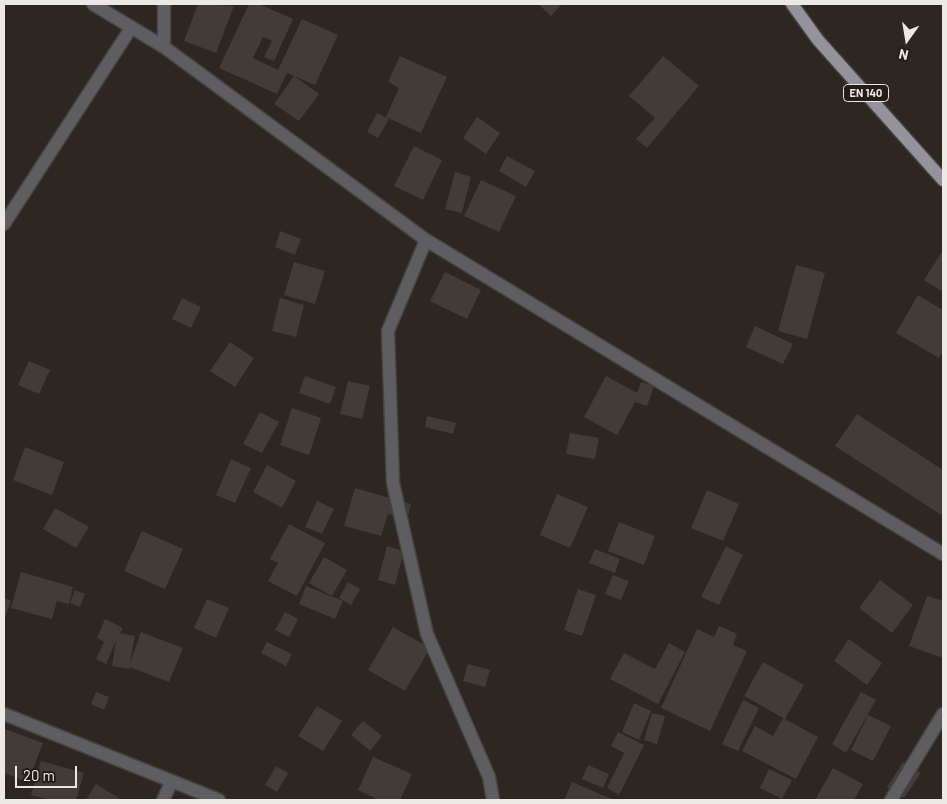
<!DOCTYPE html>
<style>
body{margin:0}
#map{position:relative;width:947px;height:804px;overflow:hidden;background:#2c2720;font-family:Barlow,sans-serif}
canvas{display:block}
.frame{position:absolute;inset:0;border:5px solid #ece8e4;pointer-events:none}
.north{position:absolute;left:882px;top:15px;width:50px;height:50px;-webkit-text-stroke:4px #221d17;paint-order:stroke;rotate:193deg;font-size:14px;font-weight:700;line-height:20px;text-align:center;color:#ece8e4}
.north::after{content:'';display:block;margin:auto;width:18px;height:22px;background:#ece8e4;clip-path:polygon(50% 0,100% 100%,50% 72%,0 100%)}
.scale{position:absolute;left:15px;top:766px;width:62px;height:22px;box-sizing:border-box;border:2px solid #ece8e4;border-top:0;padding-left:6px;font-size:15px;line-height:18px;white-space:nowrap;color:#ece8e4;-webkit-text-stroke:4px #221d17;paint-order:stroke}
</style>
<div id="map">
<canvas width="947" height="804"></canvas>
<div class="frame"></div>
<div class="north">N</div>
<div class="scale">20 m</div>
</div>
<script>
const ctx = document.querySelector('canvas').getContext('2d');
ctx.lineJoin = 'round';
function fill(path, color) {
  ctx.fillStyle = color;
  ctx.fill(path, 'evenodd');
}
function stroke(path, color, width, dash) {
  ctx.strokeStyle = color;
  ctx.lineWidth = width;
  ctx.lineCap = dash ? 'butt' : 'round';
  ctx.setLineDash(dash || []);
  ctx.stroke(path);
}
function write(font, color, halo, rows, align = 'center') {
  ctx.font = font + ' Barlow,sans-serif';
  ctx.lineWidth = 5;
  ctx.setLineDash([]);
  ctx.textBaseline = 'middle';
  ctx.strokeStyle = halo;
  ctx.fillStyle = color;
  for (const [text, x, y, turn = 0] of rows) {
    ctx.save();
    ctx.translate(x, y);
    ctx.rotate((+turn || 0) * Math.PI / 180);
    ctx.textAlign = isNaN(turn) ? turn : align;
    if (halo) ctx.strokeText(text, 0, 0);
    ctx.fillText(text, 0, 0);
    ctx.restore();
  }
}
const building = new Path2D(`
 M198,4L234,6L216,53L184,41Z
 M249,4H259L293,19L274,61L264,57L272,41L263,37L253,58L278,70L302,19L338,35L315,85L287,73L277,94L219,68Z
 M538,4H562L551,16Z
 M400,56L447,77L421,133L386,117L399,88L388,82Z
 M663,56L699,86L647,148L636,139L655,118L629,96Z
 M294,76L319,94L299,121L274,104Z
 M377,113L389,119L378,138L367,132Z
 M477,117L500,133L486,154L463,138Z
 M414,146L442,160L423,200L394,186Z
 M507,156L535,171L526,187L499,171Z
 M455,172L471,177L462,213L445,209Z
 M481,180L516,196L499,232L464,216Z
 M280,231L301,239L295,255L275,247Z
 M943,250V292L924,280Z
 M294,262L325,271L315,304L284,295Z
 M796,265L825,273L807,339L778,331Z
 M445,272L481,290L467,319L430,301Z
 M918,295L943,310V351L939,358L896,333Z
 M182,298L201,307L191,328L172,319Z
 M280,298L304,305L296,337L272,331Z
 M755,326L793,344L783,364L746,347Z
 M230,342L254,358L235,387L210,371Z
 M29,361L50,370L39,394L18,385Z
 M305,376L336,387L330,404L299,393Z
 M606,376L637,393L641,382L654,386L647,406L635,402L617,435L584,417Z
 M348,381L370,386L362,419L340,414Z
 M292,408L321,418L309,455L280,445Z
 M260,412L279,422L262,453L243,444Z
 M857,414L943,470V516L835,446Z
 M427,416L456,423L453,434L425,427Z
 M570,433L599,438L595,459L566,454Z
 M25,447L64,462L52,495L13,480Z
 M231,459L251,468L235,503L216,495Z
 M267,465L296,481L282,508L253,492Z
 M355,488L411,504L407,519L388,514L381,536L344,526Z
 M707,490L739,504L723,541L691,528Z
 M557,494L588,507L570,548L540,535Z
 M317,501L334,509L322,534L305,527Z
 M55,508L89,527L76,548L43,529Z
 M619,522L655,536L644,565L608,551Z
 M289,524L325,543L297,596L268,581L278,563L270,559Z
 M142,531L183,549L165,589L124,571Z
 M387,546L404,551L395,585L378,580Z
 M726,546L743,555L719,605L701,597Z
 M595,549L620,559L615,573L589,563Z
 M324,557L347,570L332,596L309,583Z
 M21,572L73,587L69,604L57,601L52,619L11,608Z
 M613,575L629,581L621,600L605,594Z
 M880,580L913,605L892,633L859,608Z
 M348,582L360,589L351,605L339,598Z
 M306,586L343,601L335,619L299,604Z
 M578,589L596,595L582,636L564,630Z
 M75,590L85,594L80,607L70,603Z
 M927,596L943,601V658L909,646Z
 M4,598L11,601L5,617L4,616Z
 M207,599L229,608L216,638L194,628Z
 M285,612L298,619L289,637L275,630Z
 M105,619L123,628L120,633L135,636L130,663L141,632L183,648L169,682L129,667V669L112,666L116,641L106,664L96,659L104,642L97,638Z
 M719,626L737,634L733,645L747,651L710,731L661,708L697,629L714,637Z
 M393,627L430,648L405,691L368,670Z
 M849,639L882,663L867,685L834,661Z
 M267,642L292,654L286,666L261,653Z
 M669,643L685,652L658,704L610,679L624,653L655,669Z
 M763,662L804,685L785,719L744,696Z
 M468,664L490,670L485,687L463,681Z
 M96,692L109,697L104,710L91,704Z
 M861,692L876,700L846,753L832,744Z
 M743,700L759,708L738,751L722,744Z
 M634,703L651,711L639,740L622,732Z
 M317,706L342,721L323,751L298,736Z
 M652,713L665,716L657,744L644,740Z
 M868,715L891,726L873,761L851,750Z
 M783,718L818,737L796,779L742,751L755,726L773,736Z
 M363,721L382,736L370,751L351,735Z
 M5,729L43,743L28,782L4,773Z
 M618,732L644,745L619,795L607,788L624,753L611,746Z
 M373,757L412,774L400,800H374L375,798L358,790Z
 M41,761L84,773L76,800H50L31,795Z
 M903,762L921,773L904,798L887,787Z
 M588,765L609,774L603,788L582,779Z
 M276,766L288,773L277,792L265,785Z
 M833,768L863,784L854,800H815Z
 M769,769L792,780L782,799L760,788Z
 M572,782L614,800H564Z
 M96,784L122,800H86Z`);
const minor = new Path2D(`
 M93,4L164,47L426,240L943,554
 M164,4V47
 M4,224L131,28
 M426,240L388,331L393,483L427,634L489,777L493,800
 M4,714L219,800
 M163,800L172,781
 M891,800L943,714`);
const primary = new Path2D(`
 M792,4L818,40L943,180`);
const shields = [
 [866,93,45]
];
const shieldNames = [
 ["EN 140",866,93]
];
fill(building, '#413c35');
stroke(minor, '#47423b', 15);
stroke(primary, '#47423b', 15);
stroke(minor, '#5e5e62', 12);
stroke(primary, '#94939b', 12);
for (const [x, y, w] of shields) {
  const box = new Path2D();
  box.roundRect(x - w / 2, y - 8.5, w, 17, 4);
  ctx.fillStyle = '#221d17';
  ctx.fill(box);
  stroke(box, '#ece8e4', 1);
}
write('bold 11px', '#ece8e4', null, shieldNames);
</script>
